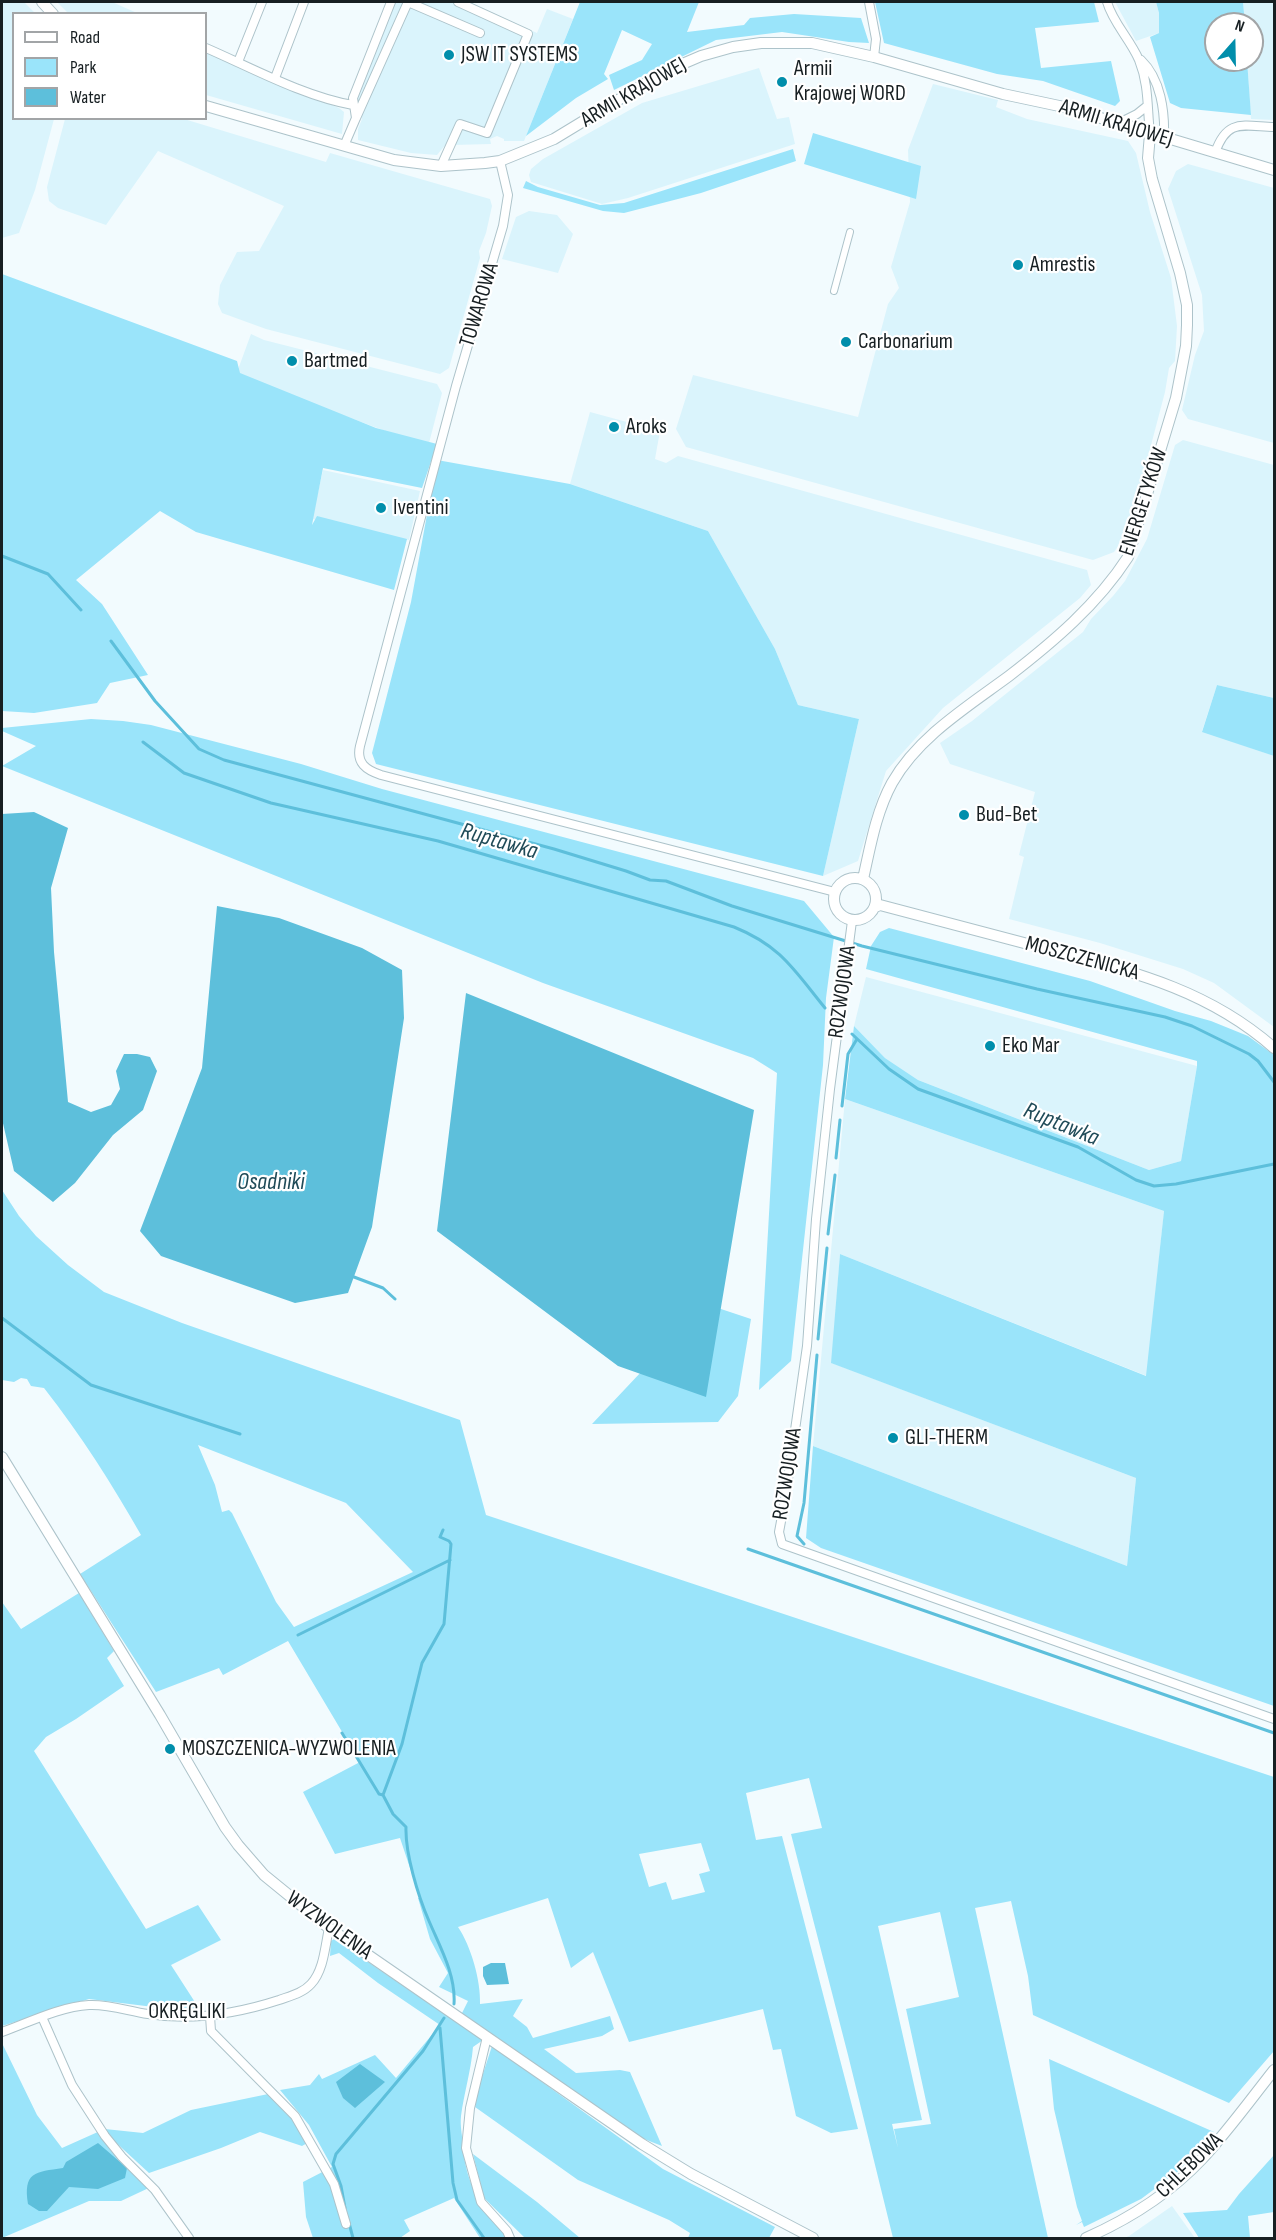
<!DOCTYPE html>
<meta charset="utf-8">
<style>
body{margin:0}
#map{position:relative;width:1276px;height:2240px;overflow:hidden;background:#f2fbfe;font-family:"Sofia Sans Condensed",sans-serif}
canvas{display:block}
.frame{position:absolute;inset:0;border:3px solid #171f22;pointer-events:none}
.legend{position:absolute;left:12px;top:12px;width:195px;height:108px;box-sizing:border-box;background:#fff;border:2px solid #a2a5a7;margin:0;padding:8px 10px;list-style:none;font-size:18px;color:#171f22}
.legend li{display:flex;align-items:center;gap:12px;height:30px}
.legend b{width:30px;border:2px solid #a2a5a7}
.north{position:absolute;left:1204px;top:12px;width:60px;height:60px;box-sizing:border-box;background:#fff;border:2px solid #a2a5a7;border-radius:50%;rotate:20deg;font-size:16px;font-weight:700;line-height:24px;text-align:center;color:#171f22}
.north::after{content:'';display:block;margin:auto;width:21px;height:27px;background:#018eab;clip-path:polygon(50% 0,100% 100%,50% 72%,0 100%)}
</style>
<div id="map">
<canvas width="1276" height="2240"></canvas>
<div class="frame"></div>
<ul class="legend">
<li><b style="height:8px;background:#fff"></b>Road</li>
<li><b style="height:16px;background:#9ae4fa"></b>Park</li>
<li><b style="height:16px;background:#5dbfdb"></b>Water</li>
</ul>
<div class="north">N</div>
</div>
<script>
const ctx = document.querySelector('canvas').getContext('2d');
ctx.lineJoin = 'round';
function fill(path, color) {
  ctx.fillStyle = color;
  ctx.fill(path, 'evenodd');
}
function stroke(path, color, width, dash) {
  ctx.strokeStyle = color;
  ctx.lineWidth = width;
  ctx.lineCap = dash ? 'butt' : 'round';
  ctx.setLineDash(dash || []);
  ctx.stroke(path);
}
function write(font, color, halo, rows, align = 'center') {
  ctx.font = font + ' "Sofia Sans Condensed",sans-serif';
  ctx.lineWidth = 4.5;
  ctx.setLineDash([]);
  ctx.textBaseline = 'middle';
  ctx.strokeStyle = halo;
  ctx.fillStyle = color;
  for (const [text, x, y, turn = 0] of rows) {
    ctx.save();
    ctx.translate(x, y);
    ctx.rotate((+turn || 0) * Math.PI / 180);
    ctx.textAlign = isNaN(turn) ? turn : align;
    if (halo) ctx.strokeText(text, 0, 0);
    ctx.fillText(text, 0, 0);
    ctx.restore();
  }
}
const built = new Path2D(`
 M2,2H24L35,13L14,14V118L54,119L35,190L19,233L2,238Z
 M57,2H112L137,13H68Z
 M391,2H469L537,33L547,9L573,19L524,141H504V139L497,136L490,139L491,144L453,145L447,143L437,155L411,153L358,140V129L362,119L358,107L351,101Z
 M1115,2H1156L1159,13V33L1136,41Z
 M1243,2H1274V120L1251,119L1247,60H1252V24H1245Z
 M206,51L339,108L344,112L342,134L206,95Z
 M759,68L777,119L789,117L795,144L628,198L602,204L531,182L529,175L531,169L543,159L642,103Z
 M933,84L998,100L996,107L1027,119L1128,141L1136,153L1150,212L1171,278L1177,326L1175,361L1169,368L1165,392L1140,487L1123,539L1114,552L1093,560L686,447L676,429L693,375L858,417L888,304L899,288L891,267L910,202L908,150Z
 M184,119L326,162L330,153L490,199L492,206L486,233L479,251L480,258L449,368L440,374L266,329L222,313L218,304L220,285L237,252L259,251L284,206L158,151L106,225L58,208L49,201L47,187L65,119Z
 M1188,164L1274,188V443L1188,419L1182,410L1195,355L1204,331L1202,295L1168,189L1176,171Z
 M529,211L557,215L573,234L558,273L502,259L516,217Z
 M251,334L264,340L437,384L442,393L428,447L236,375Z
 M590,412L660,431L655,459L666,463L678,456L1087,570L1091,585L1080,598L943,708L886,771L858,861L823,876L859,719L798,705L775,649L708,531L570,484Z
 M1183,440L1274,465V698L1217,685L1202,731L1274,756V1027L1214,983L1183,969L1100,943L1009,919L1024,857L1019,855L1035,792L950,764L940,743L972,721L1083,632L1091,619L1113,596L1125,581L1147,539L1175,445Z
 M323,470L420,491L409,540L312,519Z
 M866,977L1197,1066L1181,1161L1149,1170L918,1080L885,1058L854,1026Z
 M845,1099L1164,1211L1147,1376L840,1254L832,1363L1136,1478L1127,1566L813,1446Z
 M1172,2206L1195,2238H1124L1129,2236Z`);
const green = new Path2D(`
 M580,2H699L687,32L744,25L750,18L794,14L861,18L869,43L849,42L782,32L716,40L614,90L609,75L642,60L652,44L622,30L604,74L608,79L576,98L526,136Z
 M875,2H1094L1099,22L1035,28L1041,68L1111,61L1120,101L1115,106L1043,81L997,74L884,43Z
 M1156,2H1243L1245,24H1216V60H1247L1251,115L1181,108L1170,103L1150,37L1159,33V13Z
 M813,133L921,166L916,199L804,164Z
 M793,149L796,161L701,193L624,213L603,211L523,188L526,181L538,187L600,205L624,203Z
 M2,274L237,361L240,373L376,428L437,444L422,488L323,468L312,525L317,516L407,539L394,590L196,532L160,511L76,580L102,604L148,675L110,683L97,703L34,713L2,711Z
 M437,460L570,484L708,531L775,649L798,705L859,719L823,876L376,764L372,753L411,602Z
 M1217,685L1274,698V756L1202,732Z
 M91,719L123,721L151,725L301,764L382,789L804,901L834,937L826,998L823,1065L791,1361L759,1390L777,1073L753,1058L543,983L2,766L36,746L2,731V728Z
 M889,928L1090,981L1175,1011L1211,1021L1248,1036L1274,1055V1706L821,1548L806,1538L813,1446L1127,1566L1136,1478L831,1363L840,1254L1146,1376L1164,1211L845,1099L854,1026L885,1058L918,1080L1149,1170L1181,1161L1197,1066V1061L866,969L871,946L880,932Z
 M2,1190L19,1216L36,1236L68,1265L104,1292L182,1323L460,1420L486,1515L1274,1777V2051L1229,2103L1033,2015L1028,1976L1011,1901L975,1908L1048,2238H893L848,2055L791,1834L822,1828L809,1778L746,1793L756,1840L782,1836L858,2129L831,2133L796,2116L781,2049L773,2050L763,2009L629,2042L593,1952L571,1968L548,1898L458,1927C471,1946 481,1981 480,2004L523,1999L513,2016L527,2027L533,2038L610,2016L614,2029L602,2036L544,2049L576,2073L620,2070L630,2072L662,2146L639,2137L461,2015L468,2001L439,1987L448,1973L430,1939L418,1898H420L400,1838L335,1854L303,1792L360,1762L288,1641L223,1675L219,1668L156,1692L80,1574L141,1535C112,1484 81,1435 44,1388L31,1386L27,1379L21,1378L14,1382L2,1380ZM198,1445L346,1503L413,1572L294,1627L276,1602L232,1513L229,1510L222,1512L215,1485ZM701,1843L710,1871L699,1874L705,1892L672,1900L666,1882L649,1887L639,1854ZM940,1912L959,1997L906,2009L931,2124L894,2129L898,2148L892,2124L922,2120L878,1926Z
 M718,1308L751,1319L738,1396L718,1422L592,1424L642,1371Z
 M79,1593L114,1651L107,1658L124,1686L76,1719L46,1737L34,1751L146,1929L198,1905L221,1940L171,1965L202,2013L89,1999L2,2026V1602L21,1629Z
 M334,1939L483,2040L473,2047C471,2071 464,2093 461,2116C460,2125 462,2135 463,2144C465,2185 482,2207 507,2238H480L454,2198L404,2220L410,2231L400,2238H313L306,2217L303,2182L332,2167L309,2125L280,2090L310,2085L319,2074L322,2079L375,2055L396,2078L440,2025L378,1983L339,1953L330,1956L331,1941Z
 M2,2043L37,2115L62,2148L100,2131L153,2186L121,2201H89L2,2238Z
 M492,2046L663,2169L775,2227L769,2238H688L690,2233L669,2220L578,2180L475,2107L479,2086Z
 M1049,2059L1214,2132L1180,2170L1141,2199L1084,2227L1082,2222L1076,2225L1082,2221L1077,2207L1054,2109Z
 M273,2093L309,2142L302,2146L260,2132L221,2148L149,2173L112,2139L105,2129L143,2133L191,2110Z
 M473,2154L537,2202L580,2238H525L484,2198Z
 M1274,2155V2212L1248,2216L1250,2238H1199L1183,2213L1227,2210L1239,2194Z`);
const water = new Path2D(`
 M34,812L68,828L51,888L54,952L68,1102L91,1112L111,1105L120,1089L116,1071L124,1054H137L150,1057L157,1071L143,1110L113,1135L75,1183L53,1202L14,1171L2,1119V814Z
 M217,906L279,918L362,948L402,970L404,1018L372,1227L348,1293L295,1303L161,1256L140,1231L202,1068Z
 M466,993L754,1110L706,1397L618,1366L437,1231Z
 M491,1963H505L509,1984L487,1985L483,1976V1967Z
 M360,2064L385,2082L355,2108L343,2098L336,2082Z
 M98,2143L127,2168L125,2178L98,2189L69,2187L47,2211H39L28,2204C23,2172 35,2172 63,2168L66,2162Z`);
const stream = new Path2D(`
 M2,556L48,574L81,610
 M111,641L155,701L199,749L224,760L554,849L626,871L650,880L666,881L732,906L862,946L1037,989L1165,1017L1192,1026L1249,1054L1258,1061L1274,1082
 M143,742L184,773L271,803L438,841L734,927C781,946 794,970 825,1008
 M852,1034L889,1069L918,1089L1078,1147L1136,1180L1154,1186L1176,1184L1274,1164
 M842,1106L848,1054L857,1039
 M836,1158L840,1120
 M828,1234L835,1175
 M354,1277L383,1288L395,1299
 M2,1318L91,1385L240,1434
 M818,1339L827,1248
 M804,1544L797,1536L804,1503L817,1355
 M748,1549L1274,1733
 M298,1635L450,1560
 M342,1733L379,1794L383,1795L393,1814L406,1827C405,1853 418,1896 429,1921C440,1947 456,1975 454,2004
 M383,1795L402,1744L422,1663L444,1624L451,1544L449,1541L440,1537L443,1530
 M440,2028L453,2183L457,2200L484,2238
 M345,2208L341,2186L333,2164L336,2154L423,2051L444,2018
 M349,2223L353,2238`);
const pedestrian = new Path2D(`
 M834,291L850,232`);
const minor = new Path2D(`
 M869,2L876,39L874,57
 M1107,2C1113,23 1130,39 1139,60C1149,85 1147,107 1150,134
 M206,48C250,67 305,97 353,105
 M1141,60C1161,79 1165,112 1164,138
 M238,62L262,2
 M275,78L304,2
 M356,118L408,2L480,33
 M1117,124L1137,114L1147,106
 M344,146L356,118L353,98L391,2
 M1215,153C1227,118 1243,126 1274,127
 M500,161L508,195L503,226L456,386L360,746C356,763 366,770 381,775L835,892
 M441,166L460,124L487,133L528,34L458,2
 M852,921L830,1089L816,1219L807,1346L785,1500L779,1532L782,1544L1274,1719
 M210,2016L211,2031L295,2116L334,2184L346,2224
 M42,2017L72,2085L105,2136L122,2157L155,2190L189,2238
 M2,2032C30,2022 59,2007 89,2005C109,2004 128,2011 148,2014C192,2021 236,2014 279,2000C290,1996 303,1993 311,1984C324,1970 325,1946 329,1928
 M487,2037L470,2108L466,2148L481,2202L507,2231L510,2238`);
const tertiary = new Path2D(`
 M42,2L53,14
 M206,106L394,160L441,166L485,163L500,161L554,139L666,71L701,56L733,47L761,43H812L874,57L1003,94L1064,107L1274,170
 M834 899a21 21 0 1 1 42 0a21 21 0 1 1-42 0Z
 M863,879C870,848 876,812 892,783C918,737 967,707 1009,676C1053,642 1097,605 1128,557L1176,398L1186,346L1187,325V305L1180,273L1152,179L1148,158L1150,134
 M875,907L880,905C935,920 989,934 1043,948C1129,971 1206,988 1274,1048
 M2,1457L160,1715L225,1827L238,1845L264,1875L329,1928L642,2144L691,2174L813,2238
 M1086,2238C1129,2219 1169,2194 1202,2159C1228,2131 1251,2099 1274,2070`);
const markers = [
 [449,55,6,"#018eab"],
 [782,82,6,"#018eab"],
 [1018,265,6,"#018eab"],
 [846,342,6,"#018eab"],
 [292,361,6,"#018eab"],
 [614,427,6,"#018eab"],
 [381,508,6,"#018eab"],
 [964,815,6,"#018eab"],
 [990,1046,6,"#018eab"],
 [893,1438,6,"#018eab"],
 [170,1749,6,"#018eab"]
];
const poiNames = [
 ["JSW IT SYSTEMS",461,55],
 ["Armii",794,69],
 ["Krajowej WORD",794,94],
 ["Amrestis",1030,265],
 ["Carbonarium",858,342],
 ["Bartmed",304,361],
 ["Aroks",626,427],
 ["Iventini",393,508],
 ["Bud-Bet",976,815],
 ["Eko Mar",1002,1046],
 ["GLI-THERM",905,1438],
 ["MOSZCZENICA-WYZWOLENIA",182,1749]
];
const streetNames = [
 ["ARMII KRAJOWEJ",634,93,-30],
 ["ARMII KRAJOWEJ",1116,124,17],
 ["TOWAROWA",480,305,-73],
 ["ENERGETYKÓW",1144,502,-72],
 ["MOSZCZENICKA",1082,959,15],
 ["ROZWOJOWA",843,992,-82],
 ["ROZWOJOWA",788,1474,-81],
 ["WYZWOLENIA",329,1926,36],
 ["OKRĘGLIKI",187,2012],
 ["CHLEBOWA",1190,2166,-44]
];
const waterNames = [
 ["Ruptawka",499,842,16],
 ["Ruptawka",1061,1125,22],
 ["Osadniki",271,1183]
];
fill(built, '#daf4fc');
fill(green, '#9ae4fa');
fill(water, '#5dbfdb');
stroke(stream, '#5dbfdb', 3);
stroke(pedestrian, '#adc3ca', 8);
stroke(minor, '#adc3ca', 10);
stroke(tertiary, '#adc3ca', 12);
stroke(pedestrian, '#fff', 6);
stroke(minor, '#fff', 8);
stroke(tertiary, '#fff', 10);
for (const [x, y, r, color] of markers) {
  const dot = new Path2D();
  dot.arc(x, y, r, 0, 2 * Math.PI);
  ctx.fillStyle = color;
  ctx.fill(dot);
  stroke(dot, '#fff', 2);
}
write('22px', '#171f22', '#fff', poiNames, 'left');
write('22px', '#171f22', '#fff', streetNames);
write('italic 24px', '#204b58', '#fff', waterNames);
</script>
